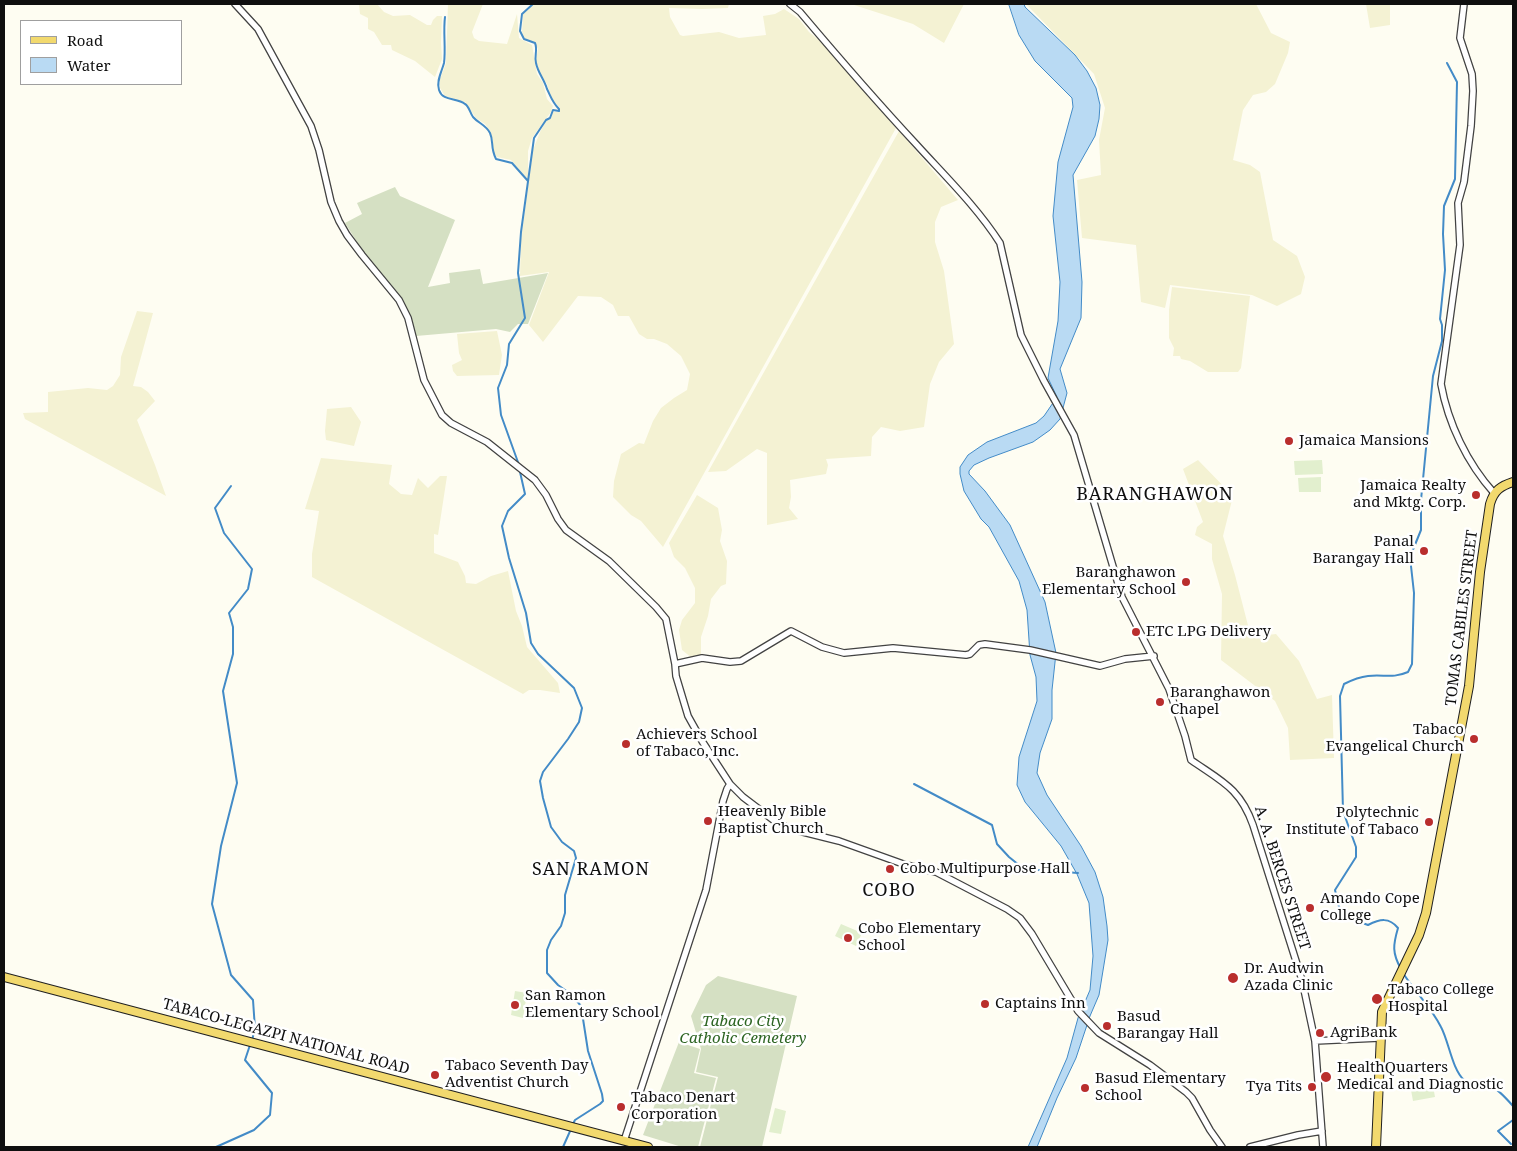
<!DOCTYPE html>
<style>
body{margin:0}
#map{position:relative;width:1517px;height:1151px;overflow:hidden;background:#fefdf2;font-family:"Noto Serif",serif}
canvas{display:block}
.frame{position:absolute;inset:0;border:5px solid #0f0f0f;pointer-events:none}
.legend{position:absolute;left:20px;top:20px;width:162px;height:65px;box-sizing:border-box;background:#fff;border:1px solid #9f9f9f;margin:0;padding:6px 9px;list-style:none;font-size:15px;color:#0f0f0f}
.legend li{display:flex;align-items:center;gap:10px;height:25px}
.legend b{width:25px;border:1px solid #9f9f9f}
</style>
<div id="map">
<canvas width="1517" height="1151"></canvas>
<div class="frame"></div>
<ul class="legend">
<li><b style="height:6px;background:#f2d96e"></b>Road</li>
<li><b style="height:14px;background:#b9daf3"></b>Water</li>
</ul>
</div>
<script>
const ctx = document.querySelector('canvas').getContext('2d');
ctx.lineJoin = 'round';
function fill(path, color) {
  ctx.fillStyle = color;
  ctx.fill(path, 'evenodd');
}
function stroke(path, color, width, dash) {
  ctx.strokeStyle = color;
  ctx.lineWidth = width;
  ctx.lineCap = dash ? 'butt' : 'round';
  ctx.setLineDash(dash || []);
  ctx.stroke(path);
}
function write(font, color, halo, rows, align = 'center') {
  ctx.font = font + ' "Noto Serif",serif';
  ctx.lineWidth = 5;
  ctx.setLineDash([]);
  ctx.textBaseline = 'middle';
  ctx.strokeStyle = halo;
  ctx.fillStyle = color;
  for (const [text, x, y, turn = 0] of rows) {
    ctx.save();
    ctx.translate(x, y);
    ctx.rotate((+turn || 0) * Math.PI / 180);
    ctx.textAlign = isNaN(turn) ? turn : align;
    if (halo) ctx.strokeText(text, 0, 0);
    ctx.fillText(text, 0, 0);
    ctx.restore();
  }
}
const farmland = new Path2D(`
 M359,4H377L384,12L393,16L410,15L427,25H431L433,20L437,16H442L441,43L442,59L435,77L415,61L392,50L391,45H382L374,32L368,29V18L360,14Z
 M448,4H483L472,32L474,38L479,41L507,44L517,14L519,38L532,45L537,74L543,83L547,99L553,106L551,112L532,138L528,151V180L511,160L497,157L492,150L493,141L490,131L485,124L476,118L465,102L445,96L440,88V79L446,63Z
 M535,4H729L728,8L702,9L669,8L670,17L680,35L683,36L719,32L739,38L766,35L763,16L775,14L784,9L799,19L809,32L826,46L896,128L663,547L641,521L631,515L613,497L614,481L621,454L639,443L644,444L653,421L661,408L674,398L687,390L690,374L681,356L667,344L654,339H647L639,334L629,316H618L613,305L601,297L578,296L543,342L529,325L549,272L520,276L521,240L533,150L540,132L546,121L551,118L553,112H559L560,108L551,98L547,84L540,75L536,60L538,49L535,43L524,38L522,32L523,14Z
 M851,4H964L944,43L913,24Z
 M1026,4H1256L1271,33L1290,42L1288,53L1275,84L1266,92L1253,95L1243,110L1233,160L1250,165L1260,172L1273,240L1297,256L1305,277L1301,294L1277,306L1252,295L1170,285L1165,308L1141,302L1136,245L1082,238L1077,180L1101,175L1099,140L1105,108L1094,74Z
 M1366,4H1390V25L1370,28Z
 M899,131L958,200L941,207L935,222V242L944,271L954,344L939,362L930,384L924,427L900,431L881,427L872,437L871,456L826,459L828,465L826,474L790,480L791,497L789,508L798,519L767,525V453L757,449L726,471L708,472Z
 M1172,287L1250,296L1241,368L1238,372H1208L1190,361L1181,359L1180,356H1173L1174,348L1169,338V310Z
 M137,311L153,313L133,386L141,387L148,392L155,401L137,420L155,465L166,496L25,419L23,413L48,412V392L88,388L107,390L113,386L120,375L121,357Z
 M497,331L502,355L499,375L457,376L453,371L452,365L462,360L459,353L457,334Z
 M351,407L361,422L354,446L326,440L325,431L327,409Z
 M321,458L392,465L389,484L401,494L412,495L418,478L428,488L440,476H447L438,535L434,534V553L458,562L465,576L466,583L476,584L491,576L508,571L516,611L522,626L527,647L558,683L560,693L540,690H529L523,694L312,577V554L319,511L305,509Z
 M1198,460L1233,496L1223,536L1235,575L1251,637L1276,634L1299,661L1317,699L1332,695L1334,758L1290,760L1288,728L1275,701L1221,660L1222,594L1212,559V544L1195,535L1197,527L1203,522L1183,469Z
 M697,495L718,508L722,530L720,541L727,561L726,584L721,586L711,599L708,616L701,637V656L692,658L682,650L679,630L682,620L695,603V588L685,568L674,557L669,543Z`);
const cemetery = new Path2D(`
 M395,187L400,196L455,220L428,287L450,283L449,273L480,269L483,284L548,273L528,324H518L510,332L496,329L416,336L410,315L402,298L364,253L345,223L362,214L357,203Z
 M718,976L797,996L762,1147H700L718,1077L696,1072L701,1049L691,1016L706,985Z
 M679,1042L700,1049L694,1073L716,1078L698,1147H682L643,1135Z`);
const pitch = new Path2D(`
 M1322,460L1323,474L1295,475L1294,461Z
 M1321,477V492H1299L1298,478Z
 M841,924L862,933L856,946L835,936Z
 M515,991L527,993L523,1018L511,1015Z
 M1433,1086L1435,1097L1413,1101L1411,1090Z
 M775,1108L786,1111L781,1134L769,1132Z`);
const water = new Path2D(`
 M1009,4H1024L1025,7L1075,55L1087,71L1096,88L1100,105L1099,119L1095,136L1073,175L1082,282L1081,318L1060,369L1067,393L1060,419L1050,430L1033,442L989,458L974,465L969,471V474L985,491L1010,525L1045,602L1056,653L1052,690V719L1040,753L1037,773L1047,795L1081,846L1095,872L1103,897L1107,926L1108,940L1099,995L1090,1016L1076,1058L1057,1098L1037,1147H1028L1067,1058L1078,1018L1090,990L1093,956L1089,903L1077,874L1061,846L1025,802L1017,785L1019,757L1037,701L1036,677L1030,655L1027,610L1019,581L989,527L981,519L964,491L960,474V467L968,455L987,442L1036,423L1044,416L1057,397L1048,378L1058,321L1060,282L1053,216L1058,162L1073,107L1072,98L1035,61L1019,35Z`);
const stream = new Path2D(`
 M445,17C443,32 446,48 444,63C442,71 436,81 439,90C443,102 457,97 465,104C469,106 470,113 473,117C478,123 486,125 490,133C494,142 490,147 496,159L512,163L528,181
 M519,465L501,415L498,388L507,365L509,344L525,318L518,273L521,232L534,138L546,120L550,118L553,110L559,111V109C552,102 551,97 547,89C544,79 538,73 536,63C534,56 538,50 535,43L524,39L520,31L522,14L533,4
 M520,472L525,494L508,511L502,526L509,558L526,613L531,643L538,654L574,688L582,708L579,722L568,739L543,772L540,781L543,798L551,827L562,842L574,851L576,858L565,895V913L561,926L551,940L547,950V973L558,985L572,995L581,1006L588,1051L602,1094L603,1101L600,1104L575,1120L573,1124
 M231,486L215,508L224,533L252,569L248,589L229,613L233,627V654L223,691L237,783L221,846L212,904L231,975L253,1000L255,1029L252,1040
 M914,784L992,825L997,844L1009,857L1024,869L1078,873
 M1401,969C1392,953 1393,945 1398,928C1389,917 1380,919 1368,925L1357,921L1339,907L1335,890L1356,857V847L1343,811L1340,696L1344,684C1352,680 1359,677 1368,676C1384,674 1392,679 1408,672L1412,664L1414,593L1410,557L1421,530V500L1433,376L1442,341V325L1440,319L1445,270L1443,234L1444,206L1455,179L1457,82L1447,63
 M1403,973C1415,992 1431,1007 1441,1027C1449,1042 1452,1069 1464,1080C1470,1085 1477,1080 1483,1082C1495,1086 1505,1097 1513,1106
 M1511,1144L1498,1131L1513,1120
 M216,1147L254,1130L270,1115L272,1093L245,1060L250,1045
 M563,1147L571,1129`);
const tertiary = new Path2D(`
 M235,4L258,29L311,126L319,150L331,202L339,221L347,235L362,255L399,300L408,318L424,380L442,415L451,423L487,442L535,480L546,495L558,519L566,530L609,561L656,607L666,619L675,664L676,676L688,716L702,741L730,784L743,797L776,822L791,829L839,841L906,865L936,872L1007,909L1020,918L1032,934L1078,1011L1099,1033L1150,1065L1186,1092L1192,1098L1210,1130L1222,1147
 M790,4L800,12C838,57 876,101 916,144C945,176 977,207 1000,243L1021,335L1044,381L1074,435L1122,597L1169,689L1185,736L1191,760C1221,781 1240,788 1253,825L1302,980L1315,1041L1323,1147
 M1464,4L1460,38L1472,74L1473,91L1471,126L1464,182L1458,203L1460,245L1441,384C1448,423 1467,463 1494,493
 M675,664L702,658L730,662L741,661L791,631L822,647L844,653L893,648L966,655L970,654L979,645L985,644L1030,650L1100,666L1125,659L1154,656
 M1315,1041L1379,1038
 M624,1141L706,890L723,801L727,789L730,784
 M1250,1147L1298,1135L1322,1131`);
const primary = new Path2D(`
 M4,977L648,1147
 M1376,1147L1382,1012L1419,935L1426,913L1469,686L1480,572L1490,504C1494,490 1501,486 1513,482`);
const markers = [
 [1289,441,5,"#b92e2d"],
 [1476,495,5,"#b92e2d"],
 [1424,551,5,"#b92e2d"],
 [1186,582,5,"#b92e2d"],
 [1136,632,5,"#b92e2d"],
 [1160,702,5,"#b92e2d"],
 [1474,739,5,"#b92e2d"],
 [626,744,5,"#b92e2d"],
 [708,821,5,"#b92e2d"],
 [1429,822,5,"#b92e2d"],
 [890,869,5,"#b92e2d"],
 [1310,908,5,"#b92e2d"],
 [848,938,5,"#b92e2d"],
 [1233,978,6,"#b92e2d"],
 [1377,999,6,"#b92e2d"],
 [985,1004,5,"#b92e2d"],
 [515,1005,5,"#b92e2d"],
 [1107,1026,5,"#b92e2d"],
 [1320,1033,5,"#b92e2d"],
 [435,1075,5,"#b92e2d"],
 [1326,1077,6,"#b92e2d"],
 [1312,1087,5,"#b92e2d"],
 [1085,1088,5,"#b92e2d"],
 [621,1107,5,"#b92e2d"]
];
const poiNames = [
 ["Jamaica Mansions",1299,441],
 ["Jamaica Realty",1466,486,"right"],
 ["and Mktg. Corp.",1466,503,"right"],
 ["Panal",1414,542,"right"],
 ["Barangay Hall",1414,559,"right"],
 ["Baranghawon",1176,573,"right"],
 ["Elementary School",1176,590,"right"],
 ["ETC LPG Delivery",1146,632],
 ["Baranghawon",1170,693],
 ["Chapel",1170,710],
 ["Tabaco",1464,730,"right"],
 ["Evangelical Church",1464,747,"right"],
 ["Achievers School",636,735],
 ["of Tabaco, Inc.",636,752],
 ["Heavenly Bible",718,812],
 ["Baptist Church",718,829],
 ["Polytechnic",1419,813,"right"],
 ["Institute of Tabaco",1419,830,"right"],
 ["Cobo Multipurpose Hall",900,869],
 ["Amando Cope",1320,899],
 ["College",1320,916],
 ["Cobo Elementary",858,929],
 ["School",858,946],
 ["Dr. Audwin",1244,969],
 ["Azada Clinic",1244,986],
 ["Tabaco College",1388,990],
 ["Hospital",1388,1007],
 ["San Ramon",525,996],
 ["Elementary School",525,1013],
 ["Captains Inn",995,1004],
 ["Basud",1117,1017],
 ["Barangay Hall",1117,1034],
 ["AgriBank",1330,1033],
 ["Tabaco Seventh Day",445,1066],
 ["Adventist Church",445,1083],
 ["HealthQuarters",1337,1068],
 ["Medical and Diagnostic",1337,1085],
 ["Basud Elementary",1095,1079],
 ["School",1095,1096],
 ["Tya Tits",1302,1087,"right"],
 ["Tabaco Denart",631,1098],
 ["Corporation",631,1115]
];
const streetNames = [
 ["TOMAS CABILES STREET",1462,618,-83],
 ["A. A. BERCES STREET",1282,878,72],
 ["TABACO-LEGAZPI NATIONAL ROAD",286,1037,15]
];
const parkNames = [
 ["Tabaco City",743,1022],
 ["Catholic Cemetery",743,1039]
];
const quarterNames = [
 ["BARANGHAWON",1155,495],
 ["SAN RAMON",591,870],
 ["COBO",889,891]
];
fill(farmland, '#f4f2d3');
fill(cemetery, '#d5e0c3');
fill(pitch, '#e2efce');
fill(water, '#b9daf3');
stroke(water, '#438bc7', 1);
stroke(stream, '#438bc7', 2);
stroke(tertiary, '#424242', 8);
stroke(primary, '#202020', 10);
stroke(tertiary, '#fff', 5.5);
stroke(primary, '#f2d96e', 8);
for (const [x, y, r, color] of markers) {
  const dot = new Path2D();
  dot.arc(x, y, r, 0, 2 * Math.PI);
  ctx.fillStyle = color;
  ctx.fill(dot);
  stroke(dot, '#fff', 2);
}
write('15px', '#0f0f0f', '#fff', poiNames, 'left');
write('15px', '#0f0f0f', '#fff', streetNames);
write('italic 15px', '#2c6422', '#fff', parkNames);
ctx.letterSpacing = '1px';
write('18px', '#0f0f0f', '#fff', quarterNames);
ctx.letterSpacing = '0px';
</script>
